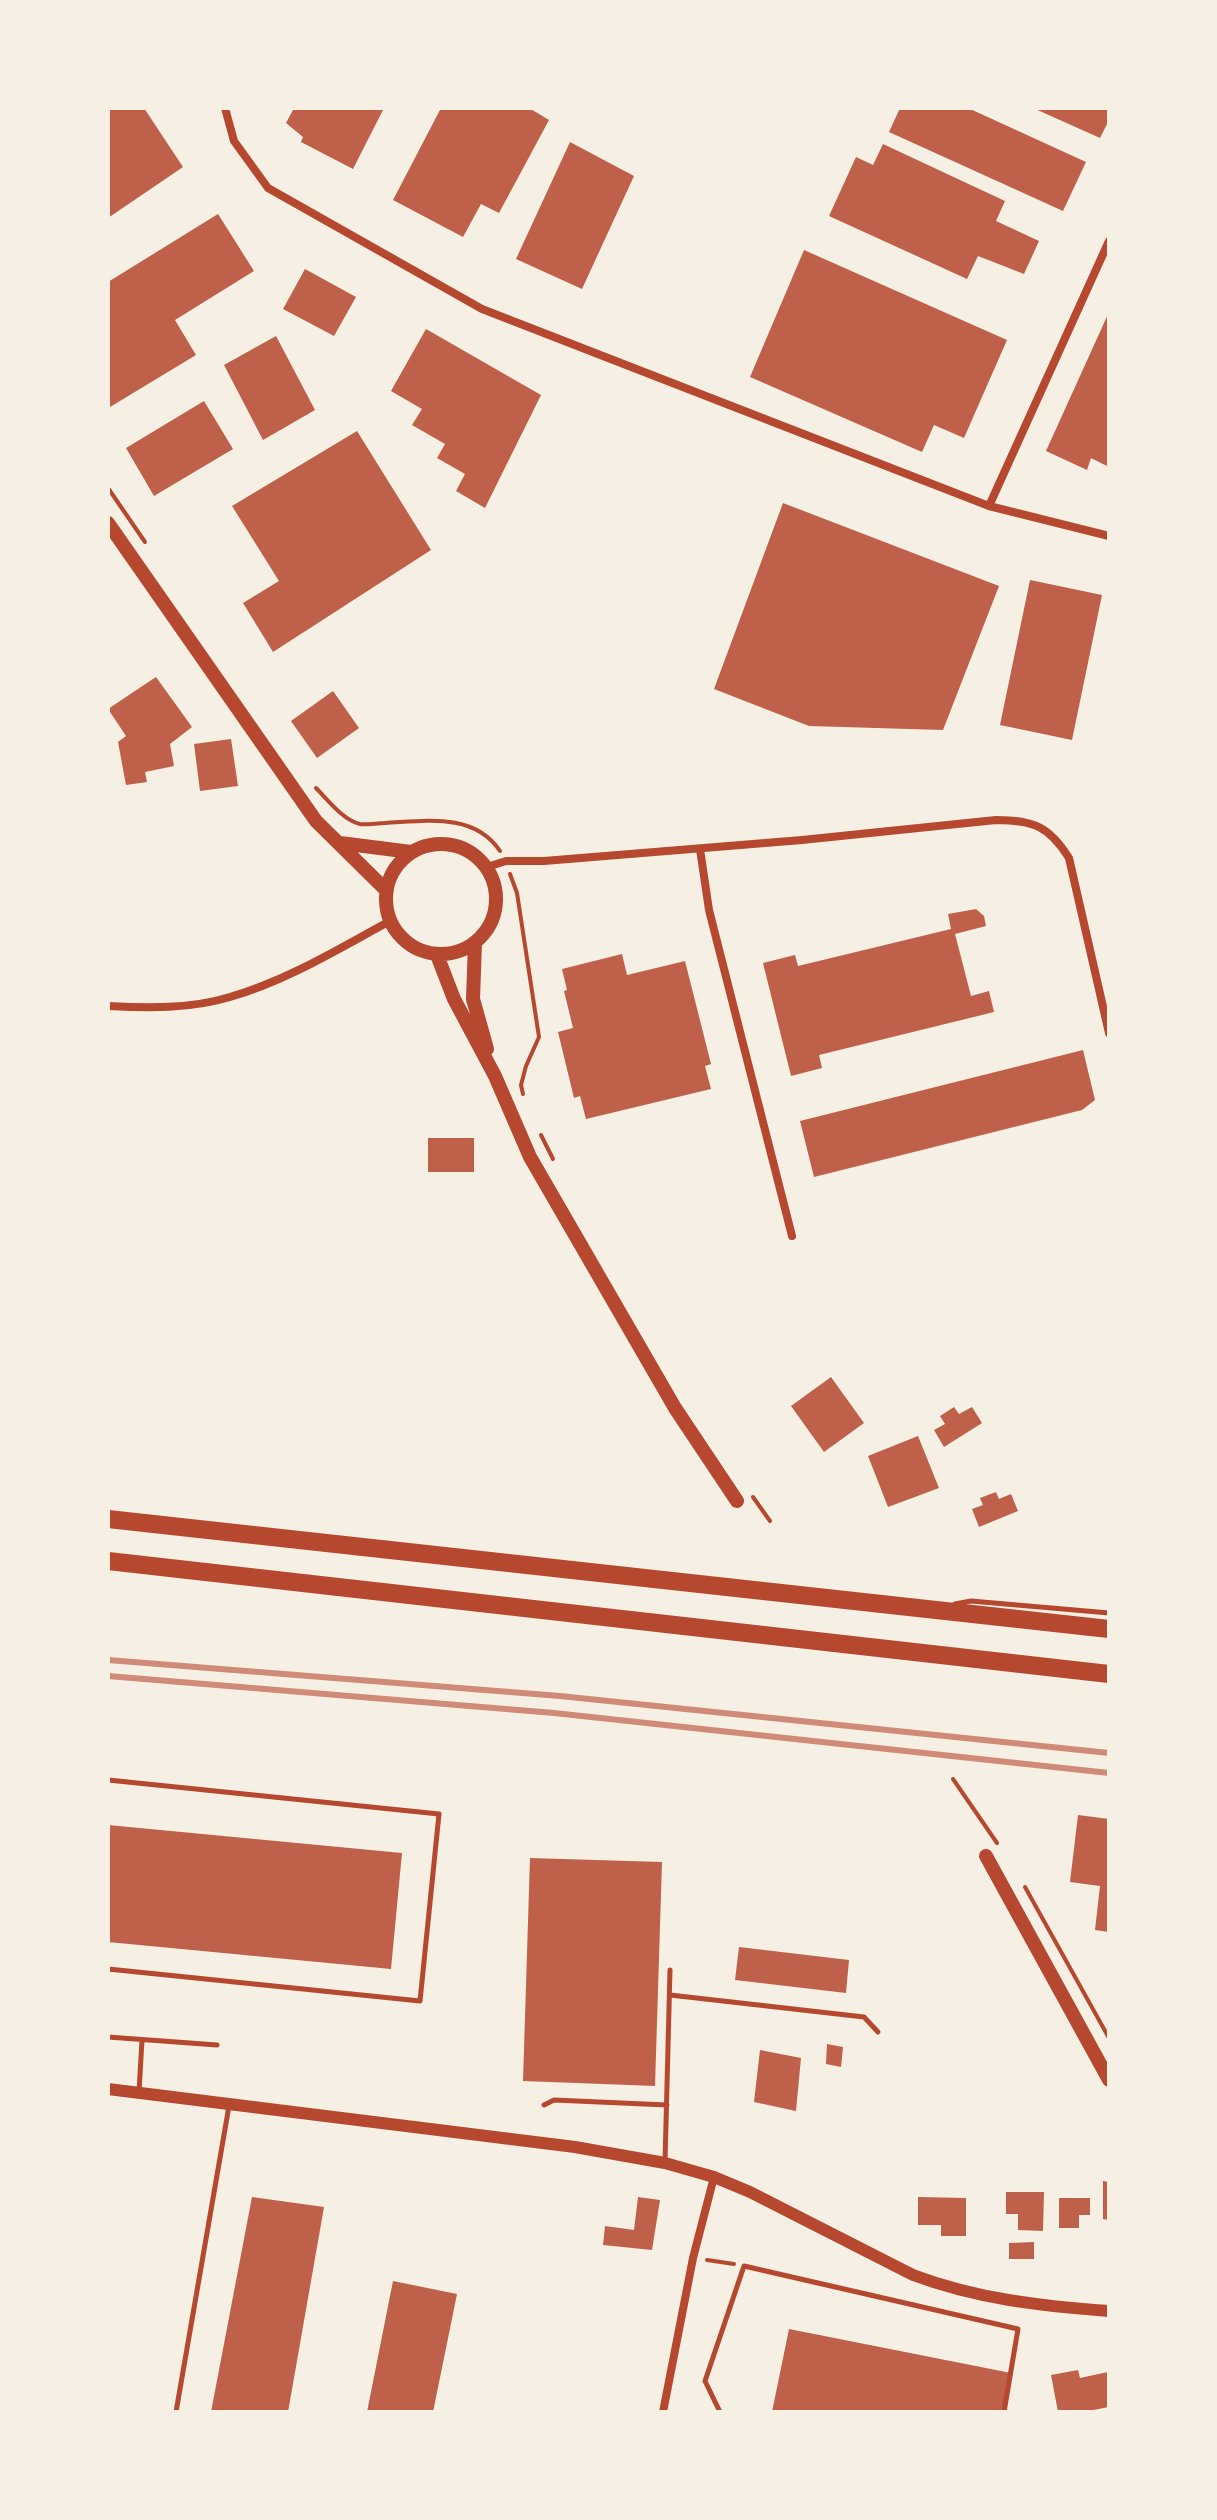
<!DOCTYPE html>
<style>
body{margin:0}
#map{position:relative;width:1217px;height:2520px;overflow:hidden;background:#f6efe4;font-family:"Asap Condensed",sans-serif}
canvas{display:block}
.frame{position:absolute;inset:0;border:110px solid #f6efe4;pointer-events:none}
</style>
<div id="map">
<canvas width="1217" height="2520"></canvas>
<div class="frame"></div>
</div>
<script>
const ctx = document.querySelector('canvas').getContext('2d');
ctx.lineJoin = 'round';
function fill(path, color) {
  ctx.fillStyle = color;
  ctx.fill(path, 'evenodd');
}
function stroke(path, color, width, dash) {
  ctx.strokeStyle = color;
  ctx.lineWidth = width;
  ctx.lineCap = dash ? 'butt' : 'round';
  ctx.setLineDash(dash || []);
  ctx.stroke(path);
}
const building = new Path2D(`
 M108,108H144L183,167L108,218Z
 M294,108H384L353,169L301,142L303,137L286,123Z
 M441,108H529L549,120L499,213L481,204L463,237L393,200Z
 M900,108H968L1086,162L1063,211L889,132Z
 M1033,108H1109V120L1100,138Z
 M570,142L634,176L582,289L516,259Z
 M883,144L1005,201L996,221L1039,241L1024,274L978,256L967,279L829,216L856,157L873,165Z
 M218,214L254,271L175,320L196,355L110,407L108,404V282Z
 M804,250L1007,340L964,438L934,425L922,452L750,377Z
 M305,269L356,297L334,336L283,309Z
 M1109,312V467L1091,458L1087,470L1046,451Z
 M426,329L541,395L485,508L456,491L465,474L437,458L445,444L412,425L422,409L391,391Z
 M276,336L315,410L263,440L224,365Z
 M204,401L233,449L154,496L126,448Z
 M357,431L431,550L273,652L243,603L279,581L232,506Z
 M783,503L999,586L943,730L809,726L714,689Z
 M1030,580L1102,595L1072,740L1000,725Z
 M156,677L192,727L170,744L174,766L145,772L147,782L126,785L118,742L126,736L108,709Z
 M333,691L359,728L317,758L291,721Z
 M231,739L238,786L200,791L194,744Z
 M976,909L984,916L986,926L955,934L971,996L989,991L994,1012L819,1055L822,1068L791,1076L763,963L795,955L798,966L951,929L948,914Z
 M622,954L627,975L685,961L711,1064L705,1066L711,1089L586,1119L580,1096L574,1098L558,1032L573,1028L564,991L567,990L562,969Z
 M1083,1050L1095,1100L1082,1110L814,1177L800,1121Z
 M428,1138H474V1172H428Z
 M831,1377L864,1423L824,1452L791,1406Z
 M954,1407L959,1414L972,1407L982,1423L944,1447L934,1430L945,1424L940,1416Z
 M918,1436L939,1488L888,1507L868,1456Z
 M996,1492L999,1499L1011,1494L1018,1511L979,1527L972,1509L983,1505L980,1498Z
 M1078,1815L1109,1819V1932L1095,1930L1100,1886L1070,1882Z
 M108,1825L402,1853L391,1969L108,1942Z
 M530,1858L662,1862L655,2086L523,2081Z
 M739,1947L849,1960L846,1993L735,1980Z
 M827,2044L843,2047L841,2067L826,2064Z
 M760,2050L801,2058L796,2111L754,2102Z
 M1103,2181L1109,2182V2220L1103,2219Z
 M1006,2192H1044L1043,2231L1018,2230V2214H1006Z
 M252,2197L324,2207L288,2412H211Z
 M638,2197L660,2200L652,2250L603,2245L605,2226L634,2230Z
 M918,2197L966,2198V2236H941V2225H918Z
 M1059,2198H1090V2215H1079V2228H1059Z
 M1034,2242V2259H1009V2243Z
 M393,2281L457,2294L433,2412H367Z
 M789,2329L1011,2373L1003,2412H772Z
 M1078,2370L1080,2378L1108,2372L1109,2407L1083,2412H1058L1051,2375Z`);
const path = new Path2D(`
 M108,488L145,542
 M316,788C328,800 343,820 360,824C367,825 377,823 385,823C425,821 474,812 500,851
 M510,874L517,893L539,1037L526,1066L521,1085L523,1094
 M541,1135L553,1159
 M753,1497L770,1521
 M953,1779L997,1843
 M1025,1887L1109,2038
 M707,2260L734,2264`);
const service = new Path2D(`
 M955,1604L971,1601L1109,1613
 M108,1780L439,1814L420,2001L108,1969
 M670,1995L864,2017L878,2032
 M108,2037L217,2045
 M139,2092L142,2040
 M544,2105L554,2100L667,2105
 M665,2162L670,1970
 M176,2412L229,2106
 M720,2412L705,2381L744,2266L1018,2329L1004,2412`);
const minor = new Path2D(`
 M225,108L234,141L268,188L482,309L989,506L1109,536
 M989,506L1109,241
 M700,849L709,910L792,1236
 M487,867L506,861H544L802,840L996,820C1033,820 1049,826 1069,858L1109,1033
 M108,1006C148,1008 191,1009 230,997C286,981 338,949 390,921
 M663,2412L693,2258L714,2177`);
const tertiary = new Path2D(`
 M108,2089L575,2147L665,2163L714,2177L750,2192L913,2275C977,2299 1041,2306 1109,2311`);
const secondary = new Path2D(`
 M108,523L316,821L386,890
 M340,843L411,852
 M386 899a55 55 0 1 1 110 0a55 55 0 1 1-110 0Z
 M475,943L473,999L487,1049
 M437,955L454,999L495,1076L530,1157L675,1408L737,1501
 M986,1856L1109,2080`);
const motorway = new Path2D(`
 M108,1519L1109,1629
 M108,1561L1109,1674`);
const rail = new Path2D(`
 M108,1660L560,1696L1109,1753
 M108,1676L554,1713L1109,1773`);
fill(building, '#bf614a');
stroke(path, '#b5482f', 4);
stroke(service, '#b5482f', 5);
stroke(minor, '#b5482f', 8);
stroke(tertiary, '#b5482f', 12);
stroke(secondary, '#b5482f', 14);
stroke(motorway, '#b5482f', 18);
stroke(rail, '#cf8b77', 6);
</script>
